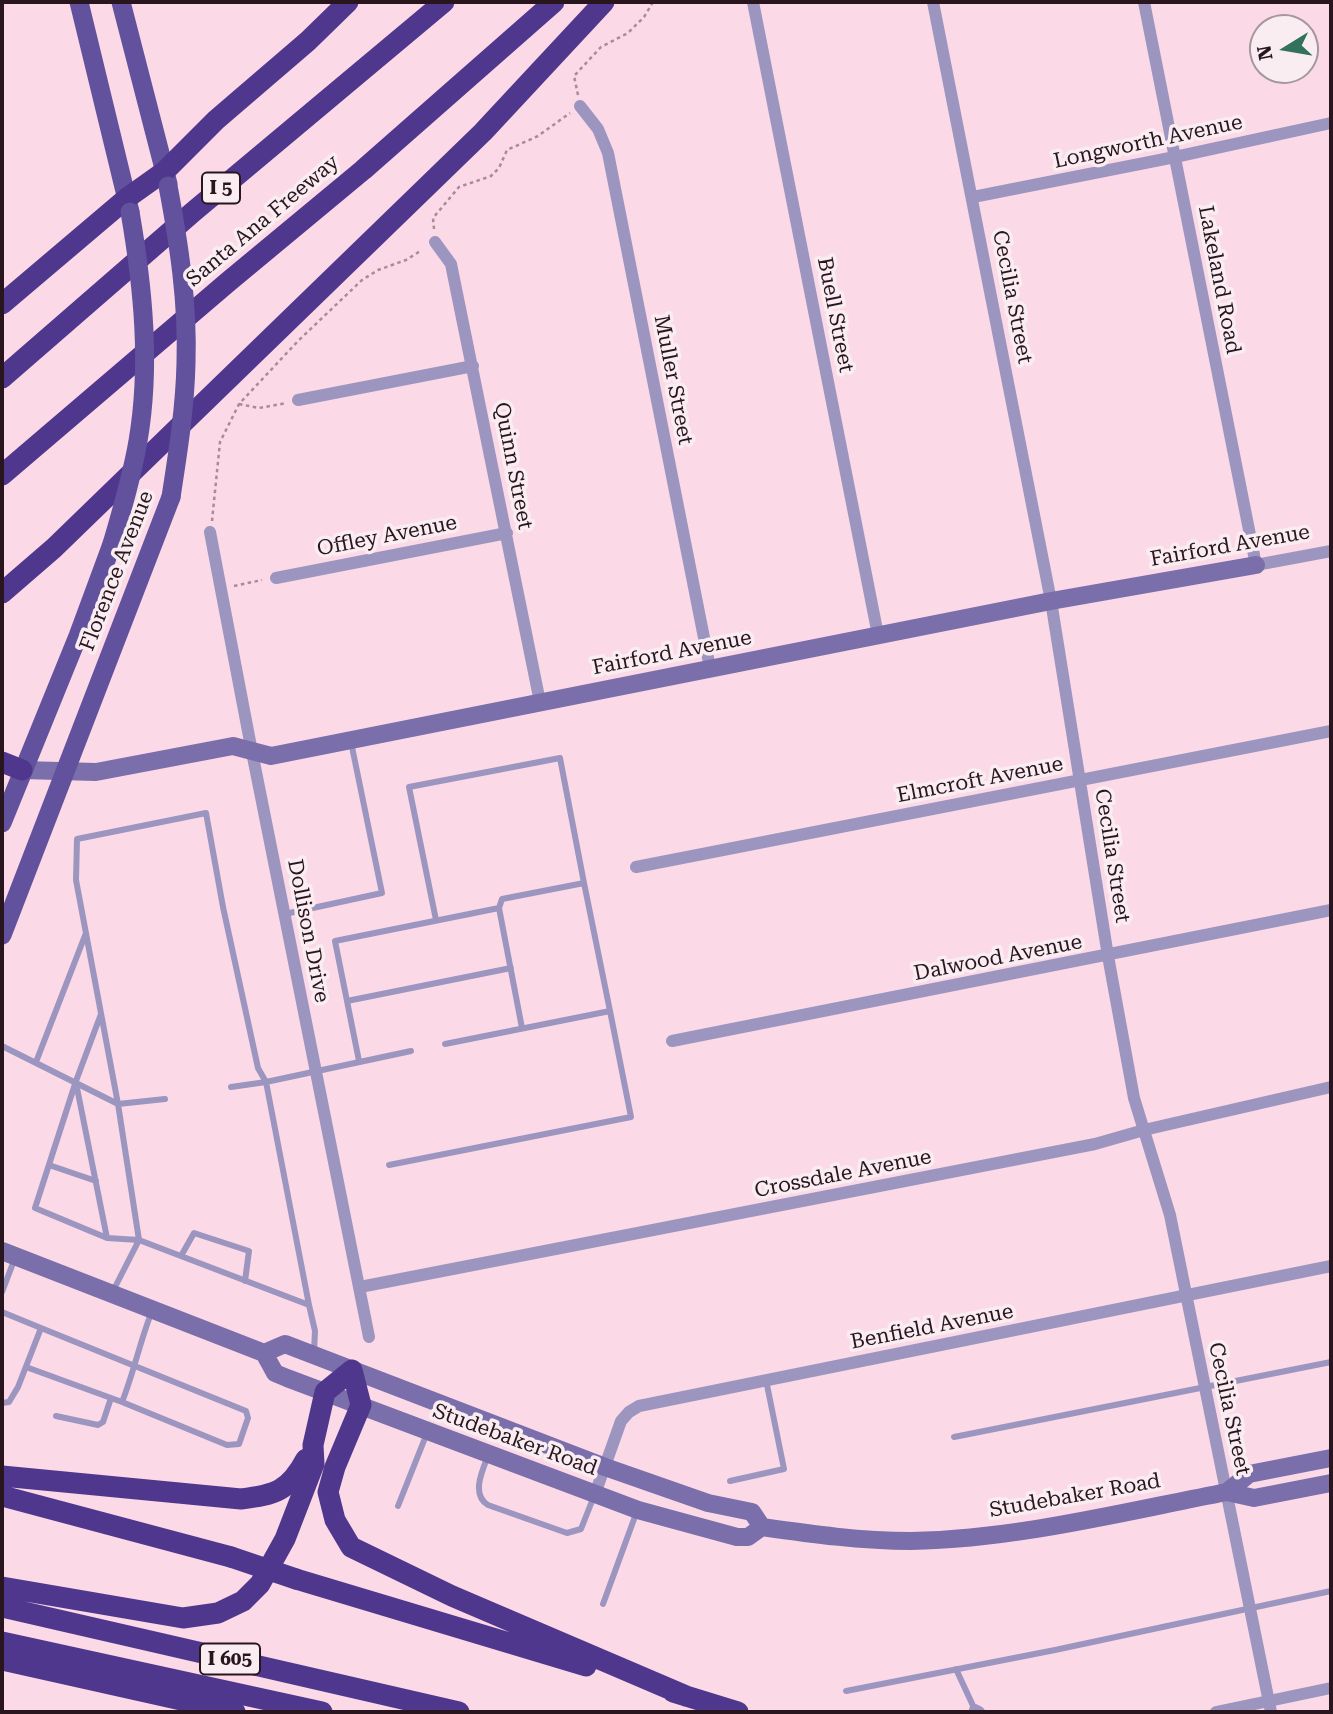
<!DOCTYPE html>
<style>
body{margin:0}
#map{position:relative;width:1333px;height:1714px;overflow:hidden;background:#fbd9e6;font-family:"Roboto Serif",serif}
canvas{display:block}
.frame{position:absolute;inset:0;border:4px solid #28151d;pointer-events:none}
.north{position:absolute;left:1249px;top:14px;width:70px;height:70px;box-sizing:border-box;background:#f9edf2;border:2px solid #a5979d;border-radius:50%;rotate:259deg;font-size:19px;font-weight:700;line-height:28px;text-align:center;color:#28151d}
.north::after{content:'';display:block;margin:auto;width:24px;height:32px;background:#31715e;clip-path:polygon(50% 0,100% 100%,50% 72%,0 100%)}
</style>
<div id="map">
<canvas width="1333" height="1714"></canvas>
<div class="frame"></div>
<div class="north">N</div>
</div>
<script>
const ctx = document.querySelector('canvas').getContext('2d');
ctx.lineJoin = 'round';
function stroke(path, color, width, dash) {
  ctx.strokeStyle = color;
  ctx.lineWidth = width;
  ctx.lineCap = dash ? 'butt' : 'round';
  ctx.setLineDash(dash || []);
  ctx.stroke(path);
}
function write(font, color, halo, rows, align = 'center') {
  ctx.font = font + ' "Roboto Serif",serif';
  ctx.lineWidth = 7;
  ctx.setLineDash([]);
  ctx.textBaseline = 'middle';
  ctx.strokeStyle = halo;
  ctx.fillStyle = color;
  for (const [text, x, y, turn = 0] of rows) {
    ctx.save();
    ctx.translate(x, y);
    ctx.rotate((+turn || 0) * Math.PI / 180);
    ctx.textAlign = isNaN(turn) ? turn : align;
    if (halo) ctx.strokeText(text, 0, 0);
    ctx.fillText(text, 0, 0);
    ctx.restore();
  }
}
const path = new Path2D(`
 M578,95L574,76L601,47L628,33L644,17L653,2
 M434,229L433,218L459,187L491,176L499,168L507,150L538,136L570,113
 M239,404L259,408L287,403
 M212,521L220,442L239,404L298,341L362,280L378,270L406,260L422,250
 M234,586L262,580`);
const lane = new Path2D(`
 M499,908L502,899L584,883L610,1011
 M285,914L382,893L351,742
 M436,920L409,787L560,758L584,883
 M347,1001L511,968
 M101,1014L76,1081L35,1208L107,1238L139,1240L112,1293
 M2,1046L118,1104L76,880L77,839L206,813L223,907L258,1068L266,1082L411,1051
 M359,1061L335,941L499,908L522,1028
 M36,1062L86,933
 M76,1083L107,1238
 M165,1099L118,1104L139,1240L309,1305L266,1082L231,1087
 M49,1165L96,1181
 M389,1165L631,1117L610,1011L445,1044
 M181,1256L194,1233L249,1251L245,1281
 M2,1292L15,1258
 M309,1305L315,1331L314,1352
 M2,1312L41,1328L18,1387L9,1402L2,1403
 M26,1367L122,1402L227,1445L239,1444L248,1418L246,1411L41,1328
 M122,1402C134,1372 140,1341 152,1311
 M56,1416L98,1425L103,1422L111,1398
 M954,1437L1331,1362
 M488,1456C482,1471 471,1495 488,1505L567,1533L581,1529L594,1496
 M730,1481L784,1469L766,1380
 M398,1506L427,1433
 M603,1604L637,1511
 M956,1669L975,1710
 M846,1691L1055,1650L1331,1591`);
const street = new Path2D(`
 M753,2L878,635
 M933,2L1051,601L1108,956L1134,1098L1170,1215L1271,1712
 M1144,2L1256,565L1331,551
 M580,106L598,129L608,153L710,668
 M973,197L1175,157L1331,123
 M435,242L451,264L540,702
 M298,400L473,366
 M210,532L252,752L369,1337
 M276,578L507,533
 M636,867L1331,731
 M672,1041L1331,910
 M360,1287L1095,1144L1144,1130L1331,1087
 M595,1494L621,1421L629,1412L639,1406L1331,1266
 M975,1710L979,1712
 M1216,1712L1331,1688`);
const secondary = new Path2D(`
 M22,770L96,772L233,746L271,756L1051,601L1256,565
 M2,1251L264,1353L275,1373L287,1378L638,1510L737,1537H748L762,1527C811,1534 861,1541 911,1541C1017,1539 1123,1512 1227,1492L1254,1498L1331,1483
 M264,1353L285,1344L605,1467L708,1503L752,1512L762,1527
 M1227,1492L1249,1474L1331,1458`);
const primary = new Path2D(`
 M79,2L130,212
 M121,2L168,184
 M2,823L78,636L112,544
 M2,935L171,497`);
const highway = new Path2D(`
 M2,304L127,198L165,171L216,120L308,41L348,2
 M2,378L193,212L444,2
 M2,475L228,282L363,170L554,2
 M2,593L54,548L483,132L604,2
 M2,762L22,770
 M2,1476L241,1499C275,1495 289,1491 306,1459
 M2,1496L231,1557
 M296,1579L586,1666
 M2,1587L183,1618L218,1613L243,1601L260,1584L285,1539L314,1464L313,1445L325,1392L352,1370L361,1405L335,1467L328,1492L335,1520L351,1547L452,1596L686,1696
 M2,1607L459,1712
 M2,1642L322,1712
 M2,1660L235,1712
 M673,1692L738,1712`);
const primaryBridge = new Path2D(`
 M168,186C179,244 188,303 186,363C185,408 178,452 171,497
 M112,544C122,510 132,476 138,441C151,365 143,287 130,212`);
const highwayBridge = new Path2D(`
 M231,1557L296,1579`);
const shields = [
 [221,188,38],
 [230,1659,60]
];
const shieldNames = [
 ["I 5",221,188],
 ["I 605",230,1659]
];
const streetNames = [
 ["Longworth Avenue",1148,142,-12],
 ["Santa Ana Freeway",263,221,-40],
 ["Lakeland Road",1219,280,79],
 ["Cecilia Street",1012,297,79],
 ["Buell Street",835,315,79],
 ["Muller Street",673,380,79],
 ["Quinn Street",513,466,79],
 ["Offley Avenue",387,536,-11],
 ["Fairford Avenue",1230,546,-10],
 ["Florence Avenue",117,571,-69],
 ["Fairford Avenue",672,653,-11],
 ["Elmcroft Avenue",980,780,-11],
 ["Cecilia Street",1112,856,81],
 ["Dollison Drive",308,931,79],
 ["Dalwood Avenue",998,958,-11],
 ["Crossdale Avenue",843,1174,-11],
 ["Benfield Avenue",932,1327,-11],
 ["Cecilia Street",1229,1409,78],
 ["Studebaker Road",515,1440,20],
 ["Studebaker Road",1075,1496,-10]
];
stroke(path, '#a88c97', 2.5, [3.5, 3.5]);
stroke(lane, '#9c95bf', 6);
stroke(street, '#9c95bf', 12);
stroke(secondary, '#7a6eab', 18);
stroke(primary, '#62519c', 19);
stroke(highway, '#4f378d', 21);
stroke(primaryBridge, '#62519c', 19);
stroke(highwayBridge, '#4f378d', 21);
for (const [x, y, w] of shields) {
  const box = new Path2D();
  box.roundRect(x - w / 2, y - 15.5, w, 31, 5);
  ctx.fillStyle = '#f9edf2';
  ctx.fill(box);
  stroke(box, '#28151d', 2);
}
write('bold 19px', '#28151d', null, shieldNames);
write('21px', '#28151d', '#f9edf2', streetNames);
</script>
